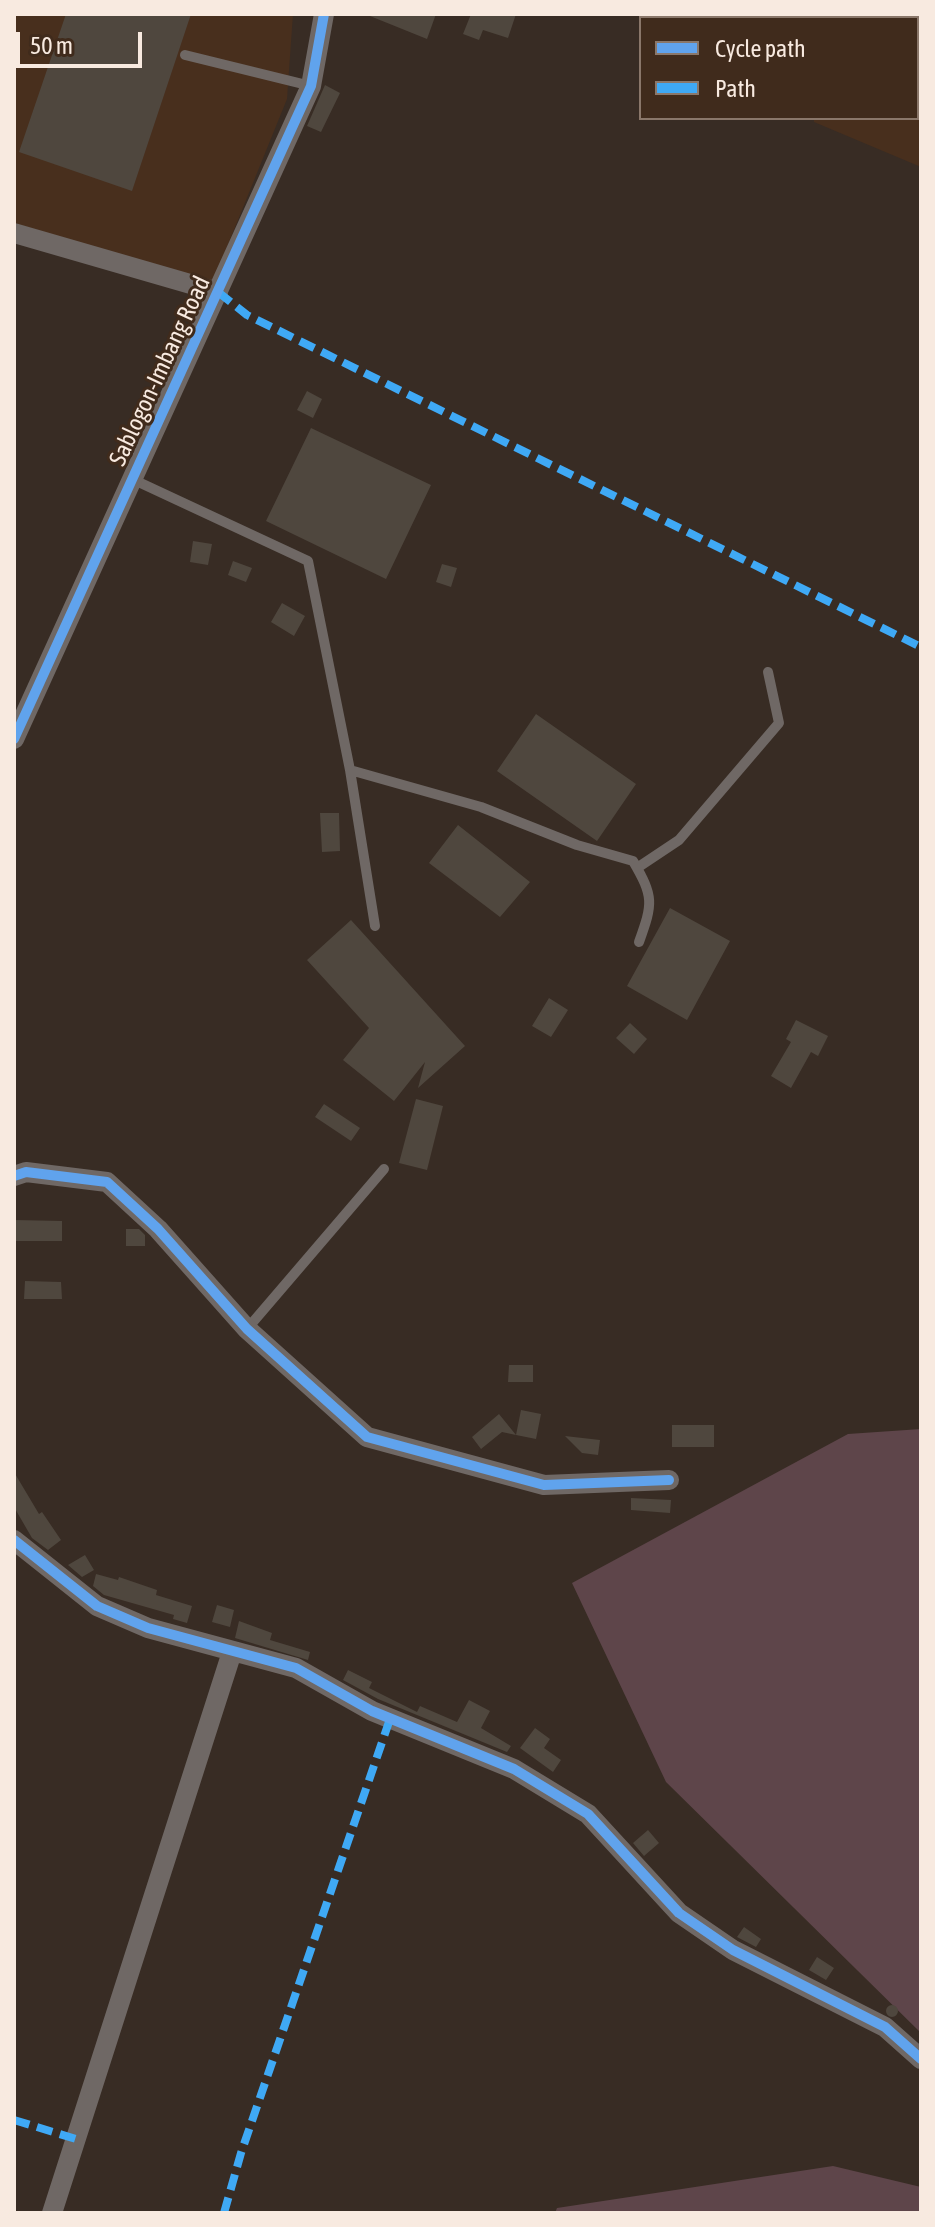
<!DOCTYPE html>
<style>
body{margin:0}
#map{position:relative;width:935px;height:2227px;overflow:hidden;background:#382c24;font-family:"Asap Condensed",sans-serif}
canvas{display:block}
.frame{position:absolute;inset:0;border:16px solid #f8eae0;pointer-events:none}
.legend{position:absolute;left:639px;top:16px;width:280px;height:104px;box-sizing:border-box;background:#402b1c;border:2px solid #8a776a;margin:0;padding:10px 14px;list-style:none;font-size:24px;color:#f8eae0}
.legend li{display:flex;align-items:center;gap:16px;height:40px}
.legend b{width:40px;border:2px solid #8a776a}
.scale{position:absolute;left:16px;top:32px;width:126px;height:36px;box-sizing:border-box;border:4px solid #f8eae0;border-top:0;padding-left:10px;font-size:24px;line-height:28px;white-space:nowrap;color:#f8eae0;-webkit-text-stroke:6px #402b1c;paint-order:stroke}
</style>
<div id="map">
<canvas width="935" height="2227"></canvas>
<div class="frame"></div>
<ul class="legend">
<li><b style="height:10px;background:#60a3ed"></b>Cycle path</li>
<li><b style="height:10px;background:#3fa9f5"></b>Path</li>
</ul>
<div class="scale">50 m</div>
</div>
<script>
const ctx = document.querySelector('canvas').getContext('2d');
ctx.lineJoin = 'round';
function fill(path, color) {
  ctx.fillStyle = color;
  ctx.fill(path, 'evenodd');
}
function stroke(path, color, width, dash) {
  ctx.strokeStyle = color;
  ctx.lineWidth = width;
  ctx.lineCap = dash ? 'butt' : 'round';
  ctx.setLineDash(dash || []);
  ctx.stroke(path);
}
function write(font, color, halo, rows, align = 'center') {
  ctx.font = font + ' "Asap Condensed",sans-serif';
  ctx.lineWidth = 6;
  ctx.setLineDash([]);
  ctx.textBaseline = 'middle';
  ctx.strokeStyle = halo;
  ctx.fillStyle = color;
  for (const [text, x, y, turn = 0] of rows) {
    ctx.save();
    ctx.translate(x, y);
    ctx.rotate((+turn || 0) * Math.PI / 180);
    ctx.textAlign = isNaN(turn) ? turn : align;
    if (halo) ctx.strokeText(text, 0, 0);
    ctx.fillText(text, 0, 0);
    ctx.restore();
  }
}
const built = new Path2D(`
 M14,14H293L287,99L212,284L14,223Z
 M815,14H921V167L814,122V118H917V18H815Z`);
const green = new Path2D(`
 M921,1429V2033L666,1782L572,1583L848,1434Z
 M833,2166L921,2187V2213H555L557,2208Z`);
const building = new Path2D(`
 M66,14H191L132,191L19,152Z
 M365,14H436L427,39Z
 M471,14H516L508,38L483,30L479,40L463,34Z
 M325,85L340,93L321,132L307,126Z
 M307,391L322,399L313,418L297,410Z
 M311,428L431,485L386,579L266,521Z
 M193,541L212,544L208,565L190,562Z
 M233,561L252,568L246,582L228,575Z
 M442,564L457,568L451,587L436,582Z
 M282,603L305,616L294,636L271,622Z
 M536,714L636,784L597,841L497,771Z
 M320,813H339L340,851L322,852Z
 M458,825L530,882L500,917L429,863Z
 M670,908L730,941L687,1020L627,986Z
 M351,920L465,1046L418,1088L425,1062L394,1101L343,1060L369,1028L307,960Z
 M549,998L568,1010L551,1037L532,1026Z
 M796,1020L828,1036L818,1056L811,1052L791,1088L771,1076L791,1042L786,1039Z
 M630,1023L647,1039L634,1054L616,1038Z
 M416,1099L443,1106L427,1170L399,1163Z
 M324,1104L360,1128L351,1141L315,1117Z
 M14,1220L62,1221V1241H14Z
 M126,1229H139L145,1235V1246H126Z
 M25,1281L61,1282L62,1299H24Z
 M509,1365H533V1382H508Z
 M521,1410L541,1414L536,1439L516,1435Z
 M499,1414L516,1435L502,1432L481,1449L472,1437Z
 M672,1425H714V1447H672Z
 M565,1436L600,1440L598,1455L582,1453Z
 M14,1472L39,1514L42,1512L61,1540L48,1550L32,1538L14,1507Z
 M631,1498L671,1500L670,1513L631,1510Z
 M85,1555L94,1570L82,1577L68,1565Z
 M96,1574L118,1580L119,1577L157,1590L156,1595L192,1606L187,1623L173,1619L174,1615L104,1595L93,1586Z
 M217,1605L234,1610L230,1627L212,1622Z
 M239,1621L272,1633L270,1640L310,1652L308,1660L235,1638Z
 M348,1670L372,1682L369,1688L417,1712L420,1706L457,1722L469,1700L490,1711L481,1728L511,1746L507,1752L378,1699L343,1680Z
 M535,1728L550,1739L544,1748L561,1760L553,1772L520,1748Z
 M648,1830L659,1843L644,1856L633,1843Z
 M744,1927L761,1939L756,1947L737,1937Z
 M817,1957L834,1968L826,1980L809,1970Z
 M886 2011a6 6 0 1 1 12 0a6 6 0 1 1-12 0Z`);
const service = new Path2D(`
 M185,55L311,86
 M132,479L308,561L350,770L481,807L577,845L633,861C654,897 653,903 639,942
 M350,770L375,926
 M637,868L679,840L779,723L768,672
 M247,1329L384,1169`);
const minor = new Path2D(`
 M14,233L218,292
 M14,739L311,86L324,14
 M14,1176L26,1172L107,1182L158,1229L247,1329L367,1437L544,1485L669,1480
 M14,1540L97,1606L148,1628L296,1668L372,1711L514,1769L588,1814L679,1913L733,1950L885,2027L921,2059
 M52,2213L232,1652`);
const quiet = new Path2D(`
 M218,292L247,315L921,647
 M14,2120L76,2139
 M224,2213L241,2153L390,1719`);
const cycleway = new Path2D(`
 M14,739L311,86L324,14
 M14,1176L26,1172L107,1182L158,1229L247,1329L367,1437L544,1485L669,1480
 M14,1540L97,1606L148,1628L296,1668L372,1711L514,1769L588,1814L679,1913L733,1950L885,2027L921,2059`);
const streetNames = [
 ["Sablogon-Imbang Road",160,371,-65]
];
fill(built, '#482f1d');
fill(green, '#5e454a');
fill(building, '#4f473e');
stroke(service, '#6f6865', 10);
stroke(minor, '#6f6865', 20);
stroke(quiet, '#3fa9f5', 8, [16, 8]);
stroke(cycleway, '#60a3ed', 10);
write('24px', '#f8eae0', '#402b1c', streetNames);
</script>
